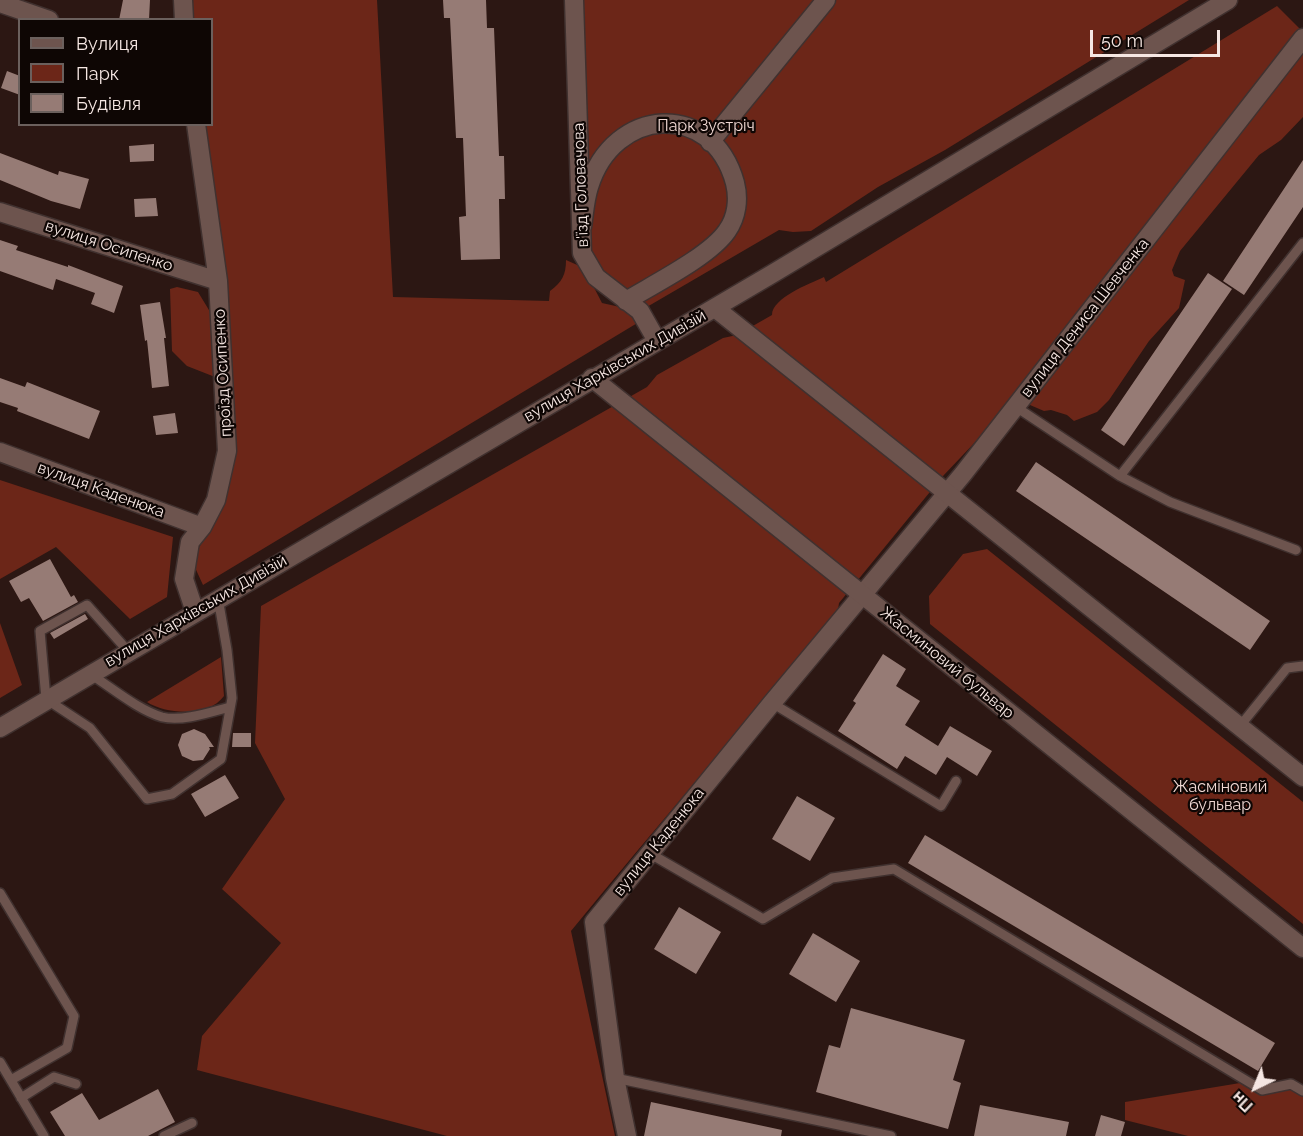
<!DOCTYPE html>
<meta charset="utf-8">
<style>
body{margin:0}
#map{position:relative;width:1303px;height:1136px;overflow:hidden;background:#2c1713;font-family:Raleway,sans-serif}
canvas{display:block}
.legend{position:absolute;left:18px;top:18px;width:195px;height:108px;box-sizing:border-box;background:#0e0604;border:2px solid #6b605d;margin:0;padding:8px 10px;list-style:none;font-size:18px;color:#f6e7e3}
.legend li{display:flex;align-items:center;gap:12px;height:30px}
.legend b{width:30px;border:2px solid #6b605d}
.north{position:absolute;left:1225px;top:1058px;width:60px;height:60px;-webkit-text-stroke:4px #0e0604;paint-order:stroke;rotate:223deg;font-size:16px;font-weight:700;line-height:24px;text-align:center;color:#f6e7e3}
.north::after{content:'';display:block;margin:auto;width:21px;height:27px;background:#f6e7e3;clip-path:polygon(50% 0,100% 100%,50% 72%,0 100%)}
.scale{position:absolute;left:1090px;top:30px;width:130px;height:27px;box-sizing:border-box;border:3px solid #f6e7e3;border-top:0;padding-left:8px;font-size:18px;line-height:21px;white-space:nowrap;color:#f6e7e3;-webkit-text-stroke:4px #0e0604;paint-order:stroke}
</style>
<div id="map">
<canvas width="1303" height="1136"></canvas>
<ul class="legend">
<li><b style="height:8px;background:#6d544e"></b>Вулиця</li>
<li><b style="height:16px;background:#6c2618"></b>Парк</li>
<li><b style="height:16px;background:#967b75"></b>Будівля</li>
</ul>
<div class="north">Пн</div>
<div class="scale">50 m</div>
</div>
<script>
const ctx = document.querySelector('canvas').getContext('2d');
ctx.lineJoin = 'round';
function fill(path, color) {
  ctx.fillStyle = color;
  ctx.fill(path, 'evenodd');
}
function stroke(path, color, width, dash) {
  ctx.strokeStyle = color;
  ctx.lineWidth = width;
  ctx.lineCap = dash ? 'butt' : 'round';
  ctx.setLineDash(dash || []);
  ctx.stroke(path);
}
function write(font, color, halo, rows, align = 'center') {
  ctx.font = font + ' Raleway,sans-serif';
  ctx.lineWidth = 4.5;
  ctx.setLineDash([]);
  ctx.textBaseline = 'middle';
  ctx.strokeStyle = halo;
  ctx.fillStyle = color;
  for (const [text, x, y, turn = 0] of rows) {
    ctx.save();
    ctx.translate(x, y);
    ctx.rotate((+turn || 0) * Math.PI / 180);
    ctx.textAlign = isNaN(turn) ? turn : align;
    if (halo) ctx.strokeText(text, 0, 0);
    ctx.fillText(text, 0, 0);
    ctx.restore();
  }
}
const green = new Path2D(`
 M192,0H377L393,297L549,301L550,291C562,282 566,275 566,260L584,268L602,303L629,309L639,322L203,585L192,561L217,513L227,481L215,377L187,366L172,351L170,289L177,287L198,292L212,315L204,125L212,124V20L194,19Z
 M574,0H1189L945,150L878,187L811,231L793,232L779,230L640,311L582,253Z
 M1277,6L1303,32V117L1281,140L1259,155L1180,251L1172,270L1174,276L1185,280L1179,308L1149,341L1109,400L1097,412L1074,421L1067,415L1051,410L1044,411L1016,399L943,476L839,603L838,610C751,718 659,823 571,931L615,1136H447L197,1070L202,1036L281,943L222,889L285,799L255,743L261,606L647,387L657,375L723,338L737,335L772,315C772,298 809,284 824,277L826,282Z
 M0,480L173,537L167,597L130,619L56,547L0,579Z
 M987,549L1303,802V924L930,624L929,596L963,554Z
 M0,623L22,685L0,698Z
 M221,657L224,696C209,717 167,715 147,702Z
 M1240,1083L1259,1094L1290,1089L1303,1096V1136H1188L1125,1120V1102Z`);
const building = new Path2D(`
 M123,0H150L149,20H119Z
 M443,0H486L487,28H494L499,156H504L505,199H499L500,259L461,260L459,217L466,216L463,138H456L450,18H444Z
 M7,71L20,76V95L1,88Z
 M154,144V161L130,162L129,146Z
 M0,153L58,175L59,171L89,179L80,209L51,201L0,180Z
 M1303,160V207L1244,295L1223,281Z
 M156,198L158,216L135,217L134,199Z
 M0,240L18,246L16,250L68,267V265L123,286L114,313L91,304L95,293L56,279L53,290L0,271Z
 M1208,273L1232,289L1124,446L1101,430Z
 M160,302L166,338H164L169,386L152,388L147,340L145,341L140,305Z
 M0,378L25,387L27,382L100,411L89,439L17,411L18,408L0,402Z
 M175,413L178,433L156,435L153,416Z
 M1036,462L1270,621L1250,650L1016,491Z
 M50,559L71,597L74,595L78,602L43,621L29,598L21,602L9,581Z
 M85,614L88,619L54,639L50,633Z
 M883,654L906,669L896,686L920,701L905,725L938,746L950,726L992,751L977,776L947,757L936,775L905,756L897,769L838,731L856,703L853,701Z
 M194,729L205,734L214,747H209L210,749L203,760L193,761L182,756L178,745L182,734Z
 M233,733H251V747H232Z
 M225,775L239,798L205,817L191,794Z
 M797,796L835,818L810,861L772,839Z
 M925,835L1275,1043L1258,1071L908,863Z
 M679,907L721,932L696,974L654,949Z
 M813,933L860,961L836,1002L789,974Z
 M851,1008L965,1040L953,1080L961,1083L948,1129L816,1092L829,1045L840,1048Z
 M158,1089L175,1122L148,1136H65L50,1112L82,1093L99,1120Z
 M651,1102L782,1130L781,1136H644Z
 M980,1105L1069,1122L1066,1136H974Z
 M1101,1115L1125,1122L1121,1136H1095Z`);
const lane = new Path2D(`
 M1016,407L1120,476L1170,502L1296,550
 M1120,476L1303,243
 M128,651L87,605L40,631L46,699L90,728L147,799L172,794L221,759L232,698L227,650L218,598
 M90,674C111,687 138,710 162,717C182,722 211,712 230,707
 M772,703L941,806L956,781
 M1240,726L1287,668L1303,666
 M649,853L763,919L832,878L894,869L1262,1090L1291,1084L1303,1091
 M0,893L74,1016L67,1048L11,1080
 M0,1062L44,1136
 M615,1078L891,1136
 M21,1098L54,1077L76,1084
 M164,1136L192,1123`);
const street = new Path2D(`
 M183,0L184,20
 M574,0L582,253L596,277L640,311L657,341
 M0,3L49,20
 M710,142L826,0
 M0,212L218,281
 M582,227C584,214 585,199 589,187C613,107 712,99 735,183C739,199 737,217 727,231C710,256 654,284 626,301
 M0,452L202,527
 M195,612L184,579L190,542L202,527L216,500L227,451L218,281L196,124
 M627,1136L615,1078L594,922L772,703L963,474L1303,38`);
const secondary = new Path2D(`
 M715,308L1303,777
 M592,378L1303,948
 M0,728L772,274L1228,0`);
const parkNames = [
 ["Парк Зустріч",706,126],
 ["Жасміновий",1220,787],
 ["бульвар",1220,805]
];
const streetNames = [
 ["в'їзд Головачова",581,185,-92],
 ["вулиця Осипенко",109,246,18],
 ["вулиця Дениса Шевченка",1085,318,-52],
 ["вулиця Харківських Дивізій",615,366,-30],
 ["проїзд Осипенко",223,373,-93],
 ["вулиця Каденюка",101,490,20],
 ["вулиця Харківських Дивізій",196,611,-30],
 ["Жасминовий бульвар",947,663,39],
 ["вулиця Каденюка",659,842,-51]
];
fill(green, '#6c2618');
fill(building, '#967b75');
stroke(lane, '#40312f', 12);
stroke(street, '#40312f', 21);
stroke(secondary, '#40312f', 21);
stroke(lane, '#6d544e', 9);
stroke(street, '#6d544e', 18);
stroke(secondary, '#6d544e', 18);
write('16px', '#f0d8d3', '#0e0604', parkNames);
write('16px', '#f6e7e3', '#0e0604', streetNames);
</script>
